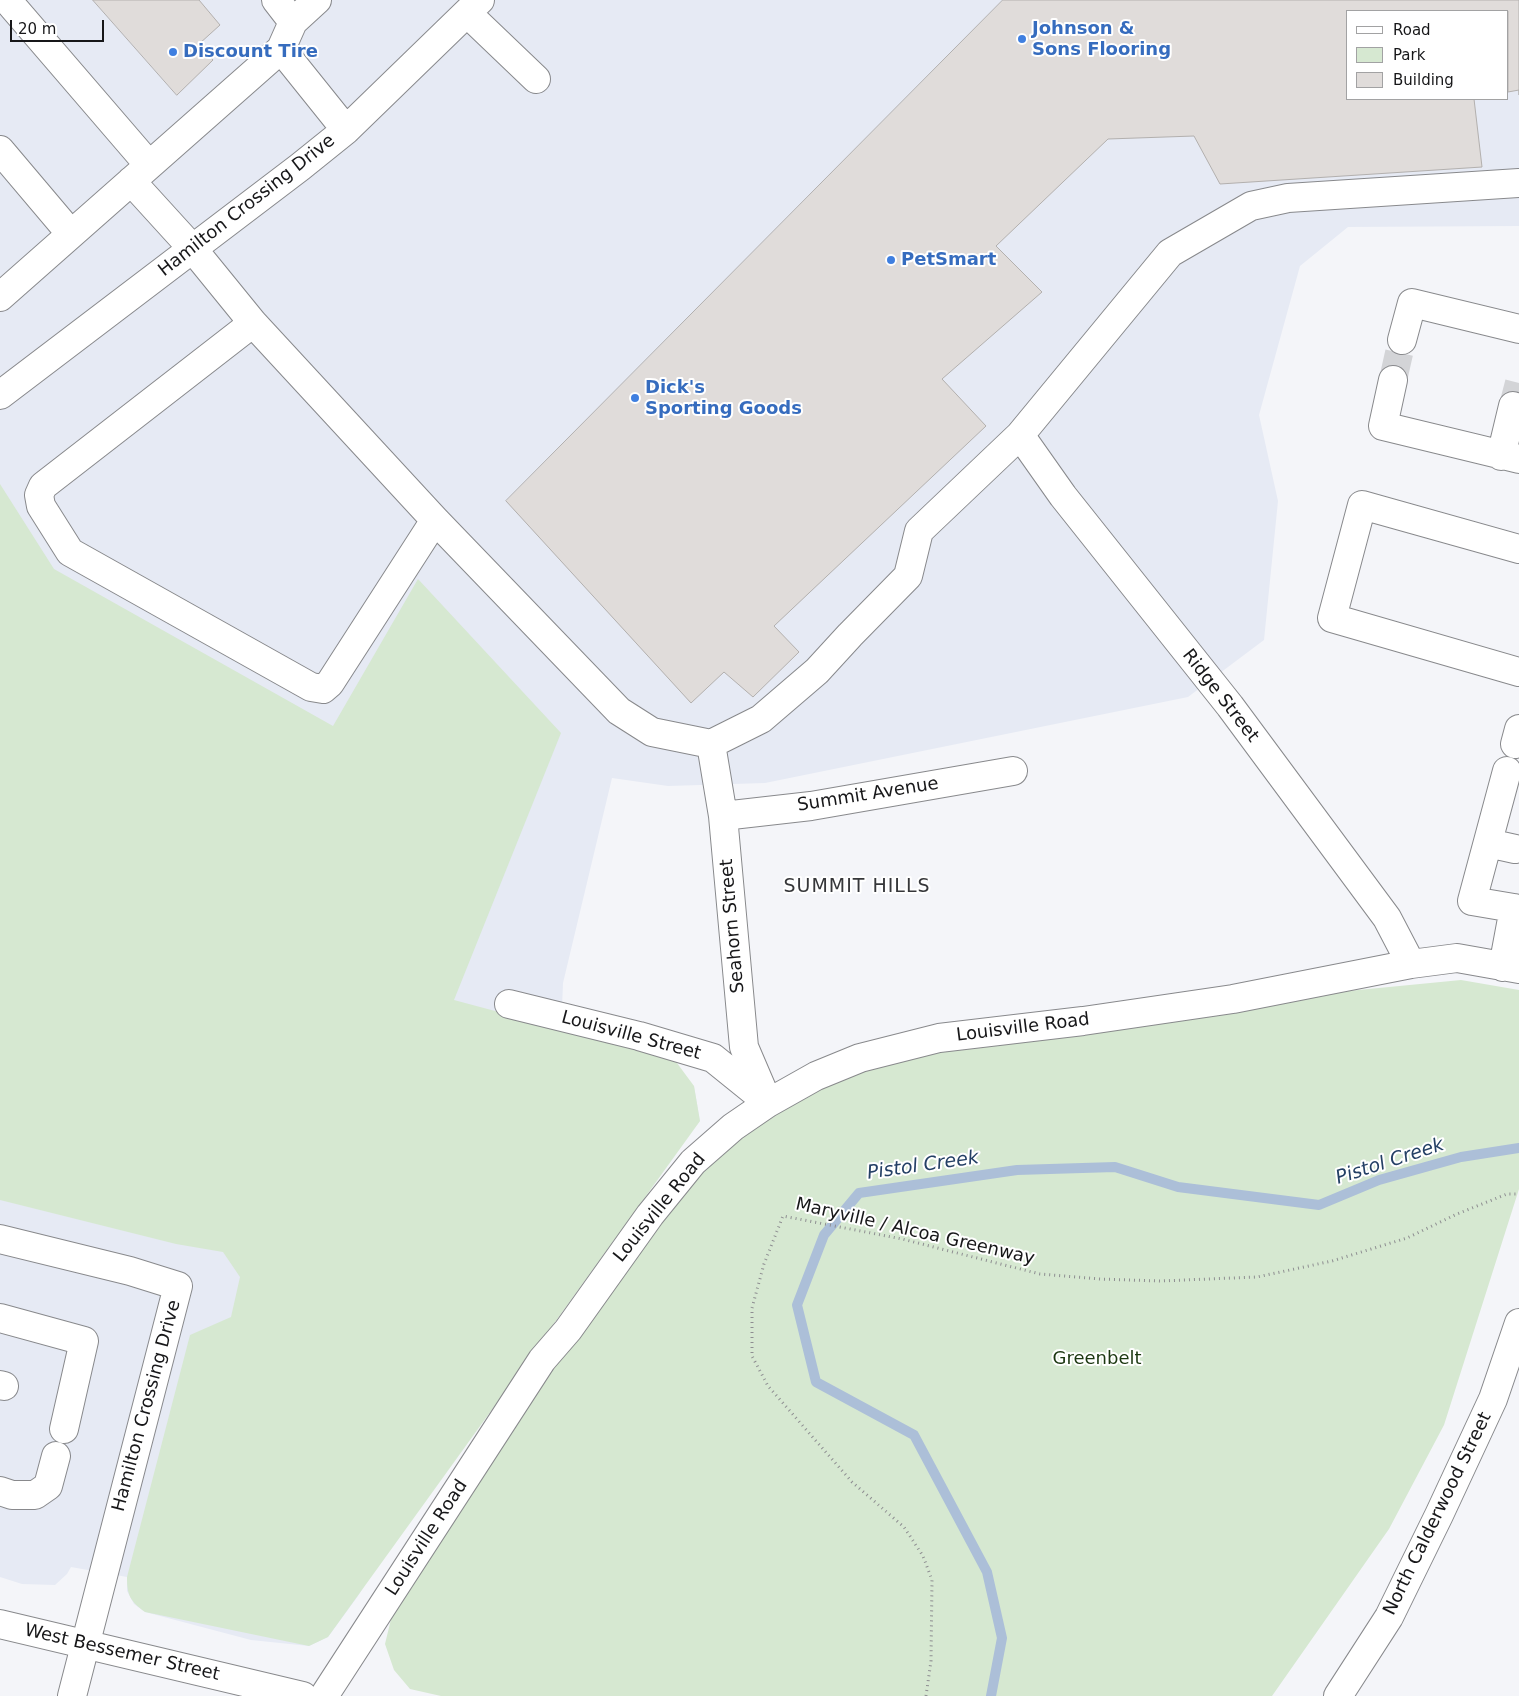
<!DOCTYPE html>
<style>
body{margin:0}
#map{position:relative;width:1519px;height:1696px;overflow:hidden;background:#f4f5f9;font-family:"DejaVu Sans",sans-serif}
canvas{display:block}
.legend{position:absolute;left:1346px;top:10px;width:162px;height:90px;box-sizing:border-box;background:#fff;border:1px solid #a2a2a3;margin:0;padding:6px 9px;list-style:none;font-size:15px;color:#171719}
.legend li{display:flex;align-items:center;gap:10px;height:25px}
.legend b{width:25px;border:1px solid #a2a2a3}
.scale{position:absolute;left:10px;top:20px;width:94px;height:22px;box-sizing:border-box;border:2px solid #171719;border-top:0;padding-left:6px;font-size:15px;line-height:18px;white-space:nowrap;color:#171719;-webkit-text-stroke:4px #fff;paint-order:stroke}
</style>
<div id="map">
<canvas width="1519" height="1696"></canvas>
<ul class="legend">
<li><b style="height:6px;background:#fff"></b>Road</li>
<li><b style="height:14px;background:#d6e8d1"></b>Park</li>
<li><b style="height:14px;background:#e0dcda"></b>Building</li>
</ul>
<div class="scale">20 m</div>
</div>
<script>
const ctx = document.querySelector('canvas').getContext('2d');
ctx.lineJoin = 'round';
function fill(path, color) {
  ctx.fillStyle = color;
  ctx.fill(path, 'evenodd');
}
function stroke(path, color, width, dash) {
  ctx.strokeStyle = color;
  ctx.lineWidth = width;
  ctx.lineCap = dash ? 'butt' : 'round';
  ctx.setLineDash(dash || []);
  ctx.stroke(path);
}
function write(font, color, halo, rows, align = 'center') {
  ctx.font = font + ' "DejaVu Sans",sans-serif';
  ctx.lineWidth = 4;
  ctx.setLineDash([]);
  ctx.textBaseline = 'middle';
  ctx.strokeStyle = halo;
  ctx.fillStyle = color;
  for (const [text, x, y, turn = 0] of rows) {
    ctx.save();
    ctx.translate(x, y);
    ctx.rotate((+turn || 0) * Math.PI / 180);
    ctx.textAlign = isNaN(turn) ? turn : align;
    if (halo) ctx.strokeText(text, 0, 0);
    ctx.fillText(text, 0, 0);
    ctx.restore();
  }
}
const built = new Path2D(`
 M0,0H1519V226L1348,227L1300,266L1259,415L1278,501L1264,640L1188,697L765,783L668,786L612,778L563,983L561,1033L694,1086L700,1121L658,1175L511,1350L358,1596L328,1637L309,1646L251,1640L145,1612L134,1604L127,1591V1577L71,1567L67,1574L55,1585L22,1584L0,1577ZM1348,11H1508V99H1348Z`);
const green = new Path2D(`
 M0,484L54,569L333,726L418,579L561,733L454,1000L674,1059L694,1086L700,1121L328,1637L309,1646L145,1612C130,1601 127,1595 127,1577L190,1335L231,1317L240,1277L223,1252L176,1244L0,1200Z
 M1461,980L1519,990V1189L1444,1425L1389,1529L1272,1696H441L410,1689L394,1670L385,1644L392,1615L568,1330L707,1150L796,1087L905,1047L1173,1008Z`);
const stream = new Path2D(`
 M991,1696L1002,1638L987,1572L914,1435L816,1382L797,1305L824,1235L859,1193L1017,1170L1115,1167L1178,1187L1319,1205L1379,1180L1461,1157L1519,1148`);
const building = new Path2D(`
 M93,0H199L220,25L199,44L213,60L177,95Z
 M1003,0H1519V95V90L1508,92V11H1348V99H1474L1482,167L1220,184L1194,136L1108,139L996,246L1042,292L942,379L986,426L774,626L799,652L753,697L724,672L691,703L506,501Z`);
const minorTunnel = new Path2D(`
 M1393,380L1402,340
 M1513,406L1519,383`);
const path = new Path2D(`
 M926,1696L931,1661L932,1580L923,1556L904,1527L852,1482L768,1386L752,1356V1308L764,1264L783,1216L902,1239L1040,1274L1100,1279L1160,1281L1257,1277L1332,1261L1407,1238L1457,1214L1507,1194H1519`);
const minor = new Path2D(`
 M7,0L149,165
 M276,0L293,22
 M317,0L293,22L281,49L346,130
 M467,13L536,79
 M0,150L71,234
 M131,181L192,248L253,323L435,520L619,711L652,732L711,744L761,719L817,671L850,635L908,576L919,531L1020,435L1170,253L1251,206L1288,198L1519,183
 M0,297L281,49
 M253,323L43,486L39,495L41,506L70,552L311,687L323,689L330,683L435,520
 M1402,340L1412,303L1519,329
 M1393,380L1383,426L1519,459
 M0,395L300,167L346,130L480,0
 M1020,435L1063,496L1230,706L1387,918L1411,964
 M1501,456L1513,406
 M1519,549L1362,505L1332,618L1519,672
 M711,744L723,816L744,1047L768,1103
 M1515,744L1519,729
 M1507,771L1472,901L1519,909
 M723,816L811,806L1013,771
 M1488,843L1515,849
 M1503,967L1514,908
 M509,1004L639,1036L713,1058L765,1100
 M0,1239L130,1271L178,1286L72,1696
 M0,1318L84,1341L64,1429
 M0,1385L4,1386
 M0,1491L12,1495H35L48,1486L56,1456
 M324,1696L542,1360L568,1330L650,1215L693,1162L733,1127L768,1103L816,1076L860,1058L939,1038L1083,1021L1233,999L1411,964L1457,958L1519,969`);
const major = new Path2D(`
 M0,1624L303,1696
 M1338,1696L1389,1617L1439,1515L1493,1399L1519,1323`);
const markers = [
 [1022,39,5,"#3f7fe0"],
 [173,52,5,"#3f7fe0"],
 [891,260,5,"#3f7fe0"],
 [635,398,5,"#3f7fe0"]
];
const shopNames = [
 ["Johnson &",1032,29],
 ["Sons Flooring",1032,50],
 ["Discount Tire",183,52],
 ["PetSmart",901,260],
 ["Dick's",645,388],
 ["Sporting Goods",645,409]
];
const streetNames = [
 ["Hamilton Crossing Drive",247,206,-38],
 ["Ridge Street",1220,696,52],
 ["Summit Avenue",868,795,-9],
 ["Seahorn Street",733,926,-95],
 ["Louisville Road",1023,1028,-7],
 ["Louisville Street",631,1036,15],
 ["Louisville Road",660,1208,-51],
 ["Maryville / Alcoa Greenway",915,1232,13],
 ["Hamilton Crossing Drive",147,1406,-75],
 ["North Calderwood Street",1438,1514,-64],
 ["Louisville Road",427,1538,-57],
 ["West Bessemer Street",122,1653,13]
];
const parkNames = [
 ["Greenbelt",1097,1359]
];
const neighbourhoodNames = [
 ["SUMMIT HILLS",857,887]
];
const waterNames = [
 ["Pistol Creek",1390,1162,-18],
 ["Pistol Creek",923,1166,-8]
];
fill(built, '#e6eaf4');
fill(green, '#d6e8d1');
stroke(stream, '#acbfd8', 10);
fill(building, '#e0dcda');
stroke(building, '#b3b0ae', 1);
stroke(minorTunnel, '#d3d4d7', 28, [28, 14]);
stroke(minor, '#88898c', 30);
stroke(major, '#88898c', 30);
stroke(path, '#8e8e91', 3, [1, 4]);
stroke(minor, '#fff', 28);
stroke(major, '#fff', 28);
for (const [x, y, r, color] of markers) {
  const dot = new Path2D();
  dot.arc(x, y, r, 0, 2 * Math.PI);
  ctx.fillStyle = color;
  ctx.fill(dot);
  stroke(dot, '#fff', 2);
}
write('bold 18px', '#366cbe', '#fff', shopNames, 'left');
write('18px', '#171719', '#fff', streetNames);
write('18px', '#1b3710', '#fff', parkNames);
ctx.letterSpacing = '1px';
write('19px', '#36373a', '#fff', neighbourhoodNames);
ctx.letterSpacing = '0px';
write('italic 19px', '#244065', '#fff', waterNames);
</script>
